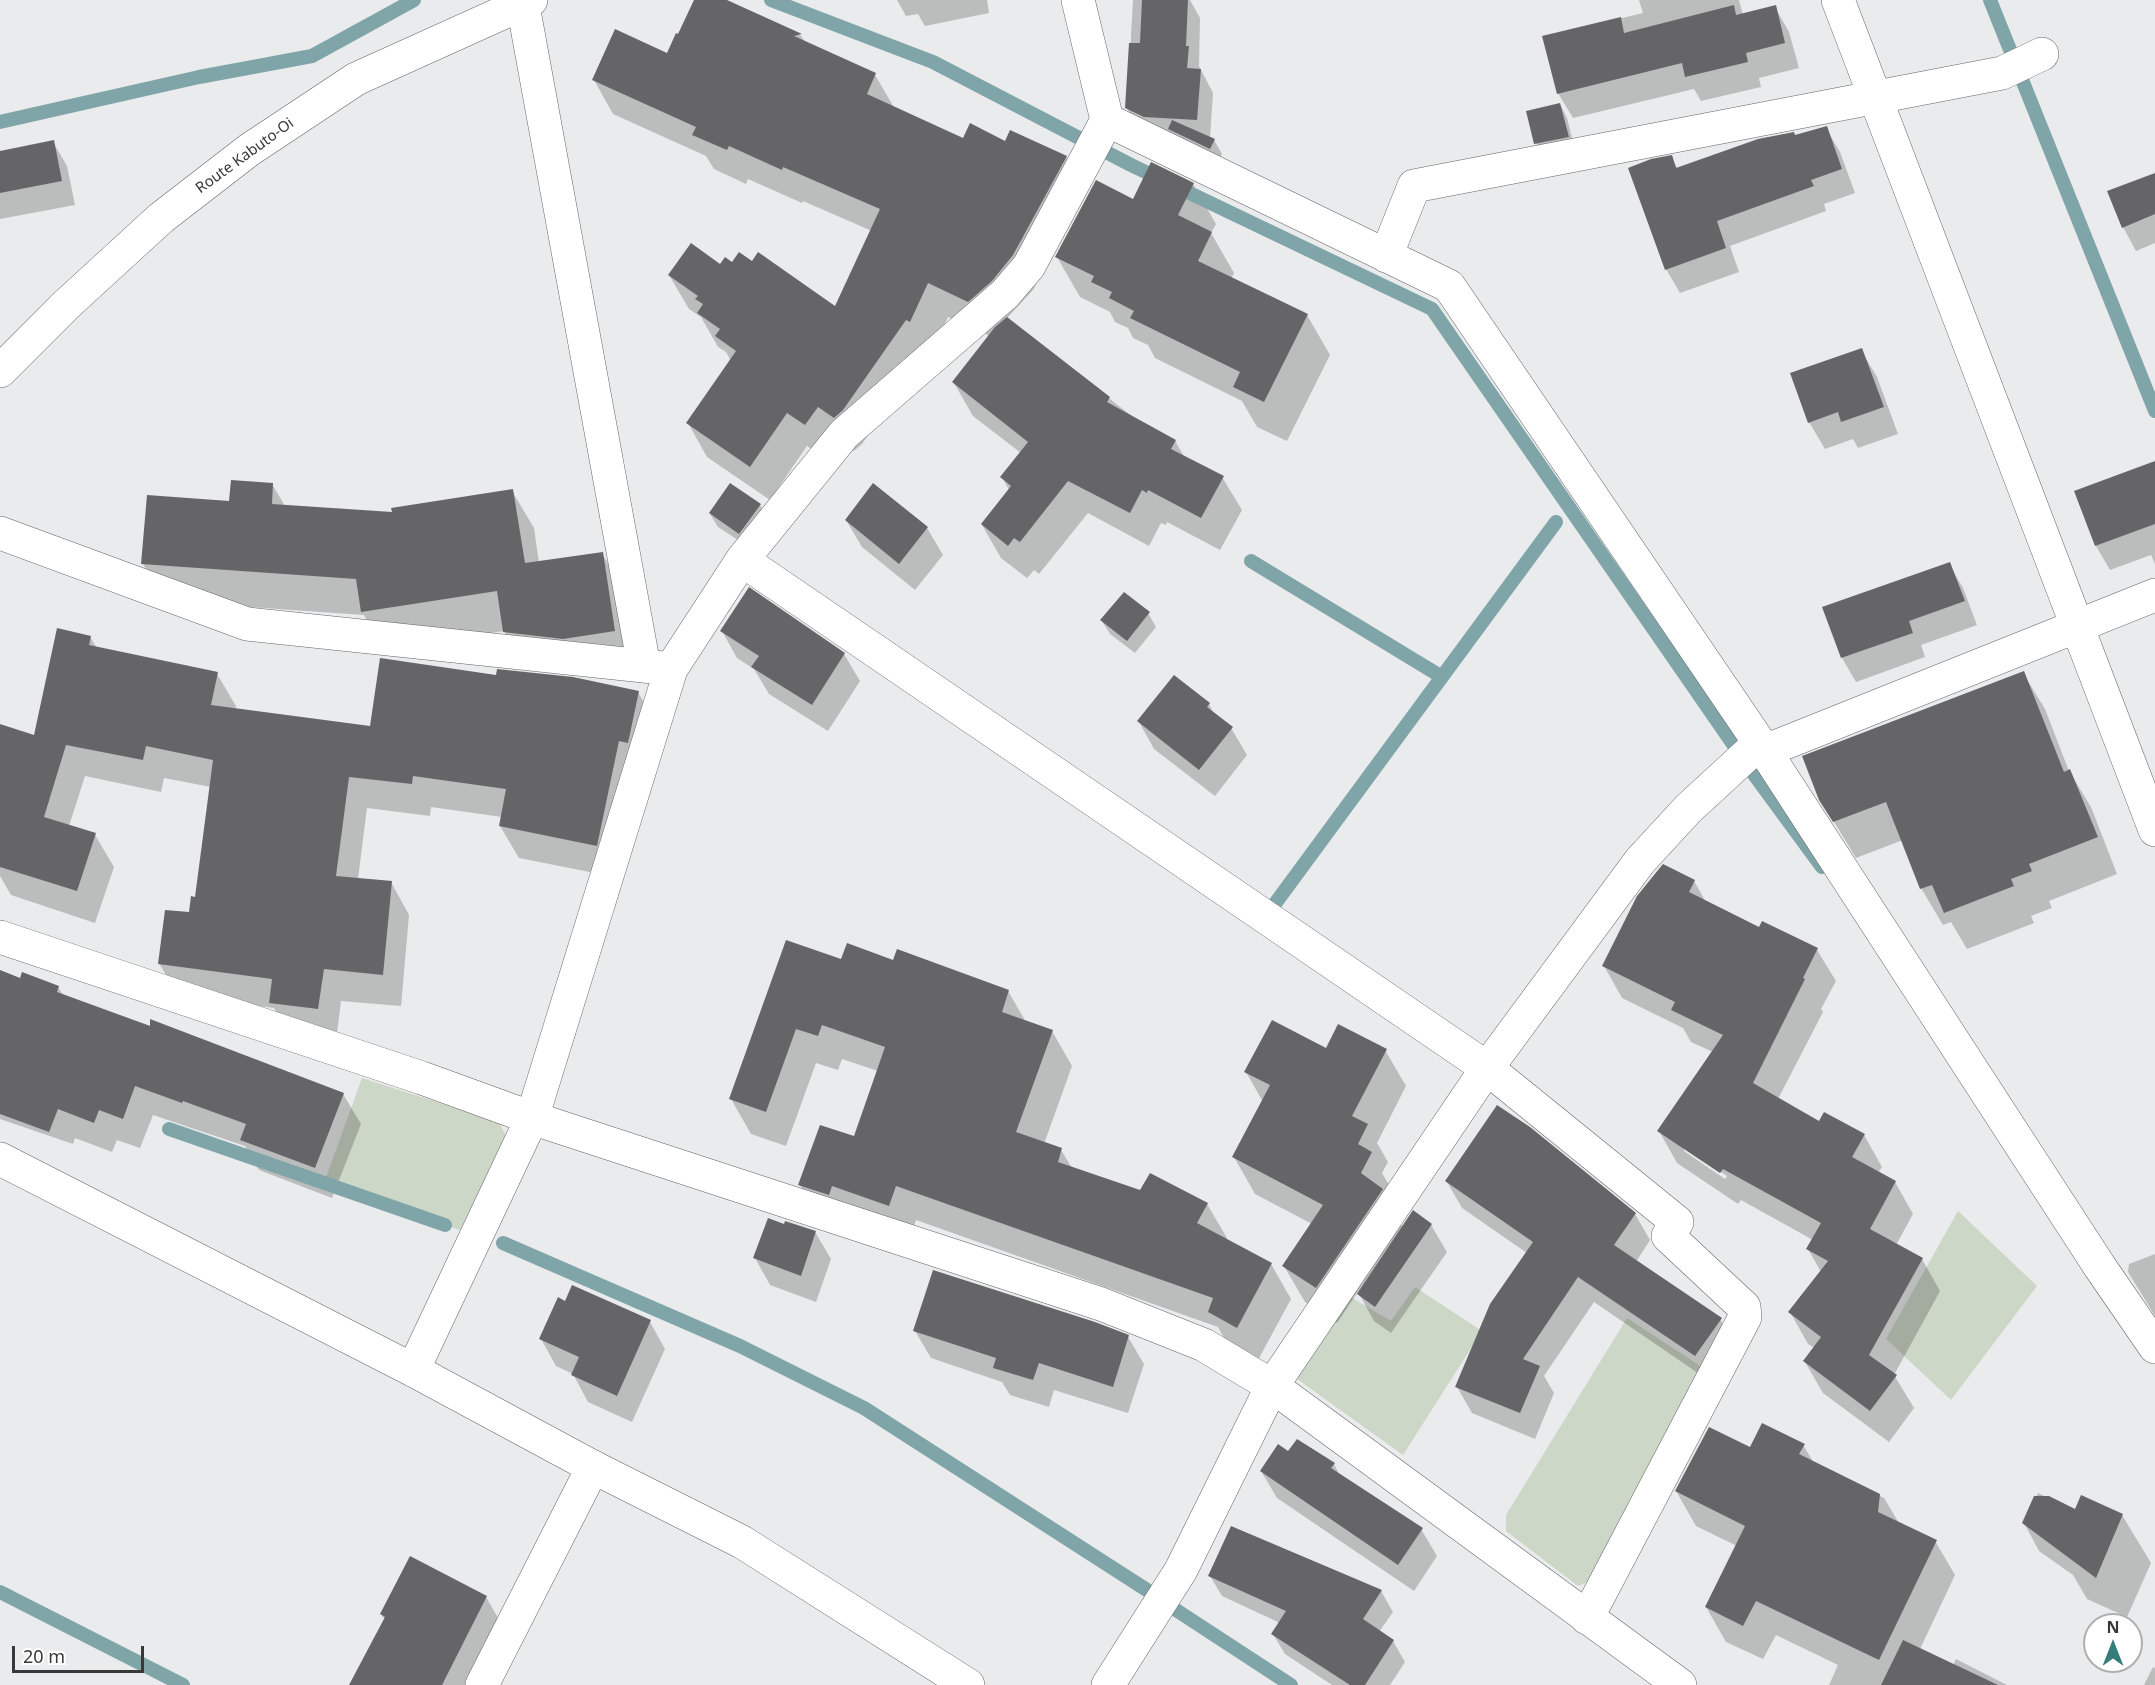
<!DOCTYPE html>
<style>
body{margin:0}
#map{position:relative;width:2155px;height:1685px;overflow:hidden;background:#eaebec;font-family:"Noto Sans",sans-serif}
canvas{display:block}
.north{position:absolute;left:2083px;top:1613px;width:60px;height:60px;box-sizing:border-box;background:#fff;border:2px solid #afafb0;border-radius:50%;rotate:0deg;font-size:16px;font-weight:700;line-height:24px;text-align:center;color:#383839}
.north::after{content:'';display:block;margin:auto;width:21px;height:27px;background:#347d7a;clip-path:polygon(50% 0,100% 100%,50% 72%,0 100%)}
.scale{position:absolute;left:12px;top:1646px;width:132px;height:27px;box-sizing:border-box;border:3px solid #383839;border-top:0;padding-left:8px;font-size:18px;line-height:21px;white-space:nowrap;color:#383839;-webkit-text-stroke:4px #fff;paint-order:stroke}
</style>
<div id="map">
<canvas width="2155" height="1685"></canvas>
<div class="north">N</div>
<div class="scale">20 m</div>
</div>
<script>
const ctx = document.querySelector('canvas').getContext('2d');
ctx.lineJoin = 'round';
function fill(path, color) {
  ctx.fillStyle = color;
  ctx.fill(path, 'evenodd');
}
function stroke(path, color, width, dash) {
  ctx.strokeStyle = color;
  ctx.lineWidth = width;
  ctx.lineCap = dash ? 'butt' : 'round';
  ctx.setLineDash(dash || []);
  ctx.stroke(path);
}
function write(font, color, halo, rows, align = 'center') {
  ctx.font = font + ' "Noto Sans",sans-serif';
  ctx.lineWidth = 6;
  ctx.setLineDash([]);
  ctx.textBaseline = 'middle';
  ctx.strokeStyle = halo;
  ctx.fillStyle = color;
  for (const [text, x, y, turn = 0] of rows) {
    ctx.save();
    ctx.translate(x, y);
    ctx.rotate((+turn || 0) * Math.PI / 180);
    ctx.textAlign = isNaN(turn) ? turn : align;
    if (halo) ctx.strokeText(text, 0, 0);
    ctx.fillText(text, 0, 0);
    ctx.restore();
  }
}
const green = new Path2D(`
 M362,1078L499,1122L507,1138L460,1230L324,1183Z
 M1958,1211L2037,1286L1951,1400L1886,1339Z
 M1415,1287L1482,1331L1403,1455L1293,1376L1344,1293L1391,1321Z
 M1627,1318L1705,1369L1598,1578L1578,1586L1506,1531V1515Z`);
const shadow = new Path2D(`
 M696,0H723L801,36L806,43L875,75L895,109L964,140L1006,143L1066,157L1085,191L1033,290L1007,318L1138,421L1175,441L1185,458L1222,477L1242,510L1220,550L1167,522L1166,525L1161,523L1149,546L1088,513L1039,574L1034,570L1027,578L1001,558L982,525L1009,490L1002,477L1021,453L973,416L954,383L990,336L948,317L930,355L926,353L862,444L854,451L838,441L825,458L807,446L770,500L707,457L688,423L731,361L726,352L718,347L701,317L689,309L669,275L721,266L836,308L872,231L803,201L802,203L748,179L746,184L714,169L706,156L613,114L594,80L667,55L679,36Z
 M897,0H987L989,13L925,26L918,14L906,16Z
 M1133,0H1190L1200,18L1199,66L1213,93L1210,138L1214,140L1222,154L1218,162L1140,131L1127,108Z
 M1639,0H1739L1743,15L1775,7L1789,32L1799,68L1759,78L1761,87L1701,101L1694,89L1573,118L1558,93L1544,37L1643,13Z
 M1560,104L1567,118L1575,150L1543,156L1536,143Z
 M1826,128L1840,152L1855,193L1824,204L1826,211L1730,246L1739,272L1680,293L1666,269L1671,157L1678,169Z
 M53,142L67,166L75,205L0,219V152Z
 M2155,173V243L2136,251L2123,227Z
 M1193,184L1216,224L1211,233L1234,273L1231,279L1307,315L1330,355L1287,441L1257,427L1242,401L1155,358L1148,345L1133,338L1128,328L1115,322L1110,312L1080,297L1057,257L1134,201Z
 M1861,350L1877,377L1898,434L1858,448L1853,439L1825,449L1809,422Z
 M2155,471V564L2151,555L2110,570L2096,546L2076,492Z
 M272,484L285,506L394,514L512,491L534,528L539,563L602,553L623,591L636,668L526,669L504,631L384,649L364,615L164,601L143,564L231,503Z
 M874,485L927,528L943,555L915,590L862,547L846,520Z
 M760,505L767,518L747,546L718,527L710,514Z
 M1949,564L1963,588L1977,625L1921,645L1925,657L1856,682L1842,658L1824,608Z
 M1148,613L1156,627L1135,653L1110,634L1102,621Z
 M722,631L844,654L860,681L828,731L769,694L754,669L737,658Z
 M90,637L97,648L217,674L236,706L235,710L371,728L497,677L638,692L656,724L615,877L519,858L500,826L502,817L431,807L430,816L367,808L358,879L391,882L409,915L401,1006L341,1001L336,1041L289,1034L274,1008L178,995L159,963L190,914L196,899L211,787L164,778L161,792L85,776L69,826L95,835L114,867L95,923L11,895L0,876V726L35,737Z
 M2023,673L2045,709L2069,771L2091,807L2117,874L2049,901L2052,908L2031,916L2034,923L1967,949L1951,922L1943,925L1921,888L1903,840L1856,858L1820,799Z
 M1209,704L1214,714L1231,728L1247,755L1215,796L1154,749L1139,722Z
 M1694,881L1706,902L1760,929L1763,923L1817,950L1836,981L1821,1009L1823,1012L1778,1099L1820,1123L1864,1135L1882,1167L1878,1173L1895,1182L1913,1214L1896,1245L1922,1259L1940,1291L1894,1375L1914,1408L1889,1442L1823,1393L1805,1362L1815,1348L1808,1344L1790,1312L1821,1272L1808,1249L1813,1240L1741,1200L1738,1204L1677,1163L1659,1131L1713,1052L1691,1042L1683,1028L1622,998L1604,966ZM1684,1147L1727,1176L1725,1179L1684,1151Z
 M842,961L894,962L1008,991L1026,1022L1052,1031L1072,1066L1044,1144L1061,1150L1072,1168L1141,1192L1207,1204L1227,1238L1226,1240L1271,1264L1291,1299L1257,1362L1229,1347L1218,1327L916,1220L909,1240L820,1220L800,1185L855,1138L878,1071L842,1059L838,1070L816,1063L786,1146L751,1134L731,1099Z
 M0,972L21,979L58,987L63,995L343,1094L361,1124L332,1198L259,1170L245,1146L153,1115L140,1148L117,1140L112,1152L75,1138L73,1144L0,1119Z
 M1326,1050H1385L1406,1086L1377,1143L1388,1162L1382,1173L1392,1190L1387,1200L1403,1228L1431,1225L1447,1252L1391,1333L1374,1321L1358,1292L1337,1323L1305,1302L1284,1266L1312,1224L1255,1194L1234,1157L1263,1102L1246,1072Z
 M1447,1182L1635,1214L1650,1240L1636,1262L1720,1319L1736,1345L1711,1382L1594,1302L1544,1376L1554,1393L1535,1439L1472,1413L1457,1387L1527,1253L1462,1208Z
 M785,1226L815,1232L831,1259L816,1302L770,1285L755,1258Z
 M2155,1254V1316L2128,1272L2129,1264Z
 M566,1303L650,1322L665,1349L632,1422L588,1402L573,1374L556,1366L541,1339Z
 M915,1331L1128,1337L1144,1364L1128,1413L1054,1390L1049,1407L1010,1395L1002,1382L931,1358Z
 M1803,1445L1814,1463L1884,1498L1899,1523L1935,1541L1955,1575L1920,1649L1953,1665L1956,1659L2007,1685H1829L1838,1665L1776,1635L1763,1659L1726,1642L1706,1607L1737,1546L1696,1526L1676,1491L1751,1449Z
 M1289,1453L1334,1464L1340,1476L1421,1529L1437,1556L1414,1591L1277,1498L1261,1471Z
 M2038,1493L2076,1511L2122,1515L2151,1563L2127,1617L2087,1599L2073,1575L2039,1551L2024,1523Z
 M1210,1576L1381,1591L1393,1612L1379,1632L1393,1641L1405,1662L1390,1685H1332L1285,1654L1273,1634L1280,1623L1222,1596Z
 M486,1597L501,1623L469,1685H351L385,1620L381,1614Z
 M2153,1667L2155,1668V1685H2144Z`);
const stream = new Path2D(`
 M771,0L933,62L1131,165L1432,309L1753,773L1822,867
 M1990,0L2155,411
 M0,122L199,77L312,56L414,0
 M1251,561L1442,677
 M1274,905L1556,522
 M169,1129L445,1225
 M503,1243L740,1346L864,1408L1150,1592
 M0,1592L183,1685
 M1173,1608L1291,1685`);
const building = new Path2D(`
 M694,0H727L802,34L794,36L876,73L867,94L963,138L970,123L1005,141L1010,130L1067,156L1013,255L992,281L968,302L928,283L910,322L906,320L843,410L834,418L818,407L805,425L787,413L750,467L686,423L736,351L715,336L720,329L697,313L703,304L695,299L698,296L668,275L691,243L720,264L725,257L732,262L739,252L752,261L758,252L835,306L880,209L783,167L782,170L729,146L727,150L692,135L696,127L592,80L615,29L667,53L676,33L678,34Z
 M1142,0H1188L1186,46H1189L1187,68L1201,69L1197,120L1144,117L1125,108L1129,43H1140Z
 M1734,5L1736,15L1776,5L1785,43L1746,53L1748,62L1685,77L1682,63L1557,94L1542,36L1621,17L1624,33Z
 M1560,103L1569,137L1534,144L1526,111Z
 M1172,120L1215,139L1210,149L1168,129Z
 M1827,126L1842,169L1811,180L1814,186L1717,221L1726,248L1665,270L1628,168L1651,159L1672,155L1676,168L1758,139L1794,132L1795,135Z
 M54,140L62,181L0,193V151Z
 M1151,162L1194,183L1178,215L1212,232L1198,261L1308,314L1264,402L1233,387L1240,372L1130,318L1134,311L1109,298L1112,292L1091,282L1094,276L1055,257L1096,180L1133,199Z
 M2155,173V214L2122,228L2107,191Z
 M1007,317L1110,397L1107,402L1176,440L1171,449L1224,476L1201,518L1148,490L1147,493L1142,490L1130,513L1068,481L1020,542L1014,538L1008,546L981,524L1011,486L1000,477L1028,442L952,382L995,327Z
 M1862,348L1884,407L1841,422L1838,412L1808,423L1790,373Z
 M2155,461V524L2095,546L2074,491Z
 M231,480L273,483L272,504L392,512L391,508L513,489L525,563L603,552L615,631L563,639L503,632L497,591L361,612L356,579L141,564L147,495L229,501Z
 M730,483L761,504L739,534L709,513Z
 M873,483L928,527L899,564L845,520Z
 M1950,562L1965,601L1909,621L1913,633L1841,658L1822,607Z
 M749,587L845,653L812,705L751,667L759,656L720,631Z
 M1124,592L1150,612L1127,641L1100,620Z
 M57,628L91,636L89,645L218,672L211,705L370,726L380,658L496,675L497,669L573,677L639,691L628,743L619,741L597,846L499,826L506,789L413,776L412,784L349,777L336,876L392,881L383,975L324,969L318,1009L269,1003L272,979L158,964L165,910L189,912L191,896L195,897L213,760L146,746L143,760L66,745L44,817L96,833L77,891L0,867V724L34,735Z
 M2024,671L2064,772L2070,769L2098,837L2029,864L2032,871L2011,879L2014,886L1944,913L1932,885L1920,889L1886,802L1833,822L1819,800L1802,756Z
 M1174,675L1210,703L1207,707L1233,727L1199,770L1137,721Z
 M1663,864L1695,880L1689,892L1759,927L1762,921L1818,948L1803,978L1805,979L1753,1083L1819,1121L1824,1112L1865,1134L1852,1157L1896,1181L1870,1229L1923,1258L1869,1355L1897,1375L1870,1411L1803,1361L1821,1337L1788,1312L1828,1261L1806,1249L1821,1223L1723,1169L1720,1173L1657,1131L1723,1035L1671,1010L1675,1002L1602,966L1637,896Z
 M786,940L841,959L847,943L893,960L897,949L1009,990L1002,1012L1053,1030L1016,1132L1062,1148L1058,1162L1140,1190L1150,1173L1208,1203L1197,1223L1272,1263L1237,1328L1208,1312L1213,1298L896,1186L889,1206L832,1186L829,1195L798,1185L820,1125L854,1136L885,1047L822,1025L818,1036L796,1029L766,1112L729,1099Z
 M0,970L20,978L22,972L59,986L57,992L150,1026V1019L344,1093L315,1168L240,1140L246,1124L183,1101L182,1103L135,1086L123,1119L99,1110L94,1123L58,1109L49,1132L0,1114Z
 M1272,1020L1326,1048L1338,1024L1387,1049L1352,1116L1368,1124L1358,1144L1372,1152L1361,1173L1383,1189L1316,1288L1282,1266L1323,1205L1232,1157L1270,1085L1244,1072Z
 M1497,1105L1530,1127L1636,1213L1614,1245L1722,1318L1695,1356L1578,1277L1523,1359L1540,1366L1520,1413L1455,1387L1490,1304L1533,1242L1445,1181Z
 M1413,1210L1432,1224L1375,1307L1357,1294Z
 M768,1218L784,1224L785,1221L816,1231L801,1276L753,1258Z
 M933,1270L1095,1322L1129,1335L1113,1387L1039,1363L1033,1380L993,1368L996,1358L913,1331Z
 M572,1285L651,1320L617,1396L571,1375L579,1357L539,1339L558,1297L565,1301Z
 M1762,1423L1805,1444L1799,1454L1880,1494L1878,1512L1937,1540L1879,1660L1756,1601L1743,1626L1705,1607L1745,1526L1675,1491L1709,1427L1750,1447Z
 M1297,1439L1335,1463L1331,1468L1423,1528L1398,1565L1260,1471L1278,1444L1288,1451Z
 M2081,1495L2123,1514L2096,1578L2022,1523L2034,1496H2049L2075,1509Z
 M1231,1526L1382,1590L1363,1619L1394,1640L1365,1685H1350L1271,1634L1286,1611L1208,1576Z
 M410,1556L487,1596L442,1685H349L385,1617L380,1614Z
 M1903,1640L1998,1685H1881Z`);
const minor = new Path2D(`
 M522,0L644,666L671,669
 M1107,120L1449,286L1765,751L2100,1267L2155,1347
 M1386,256L1414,186L2002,73L2042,54
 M0,533L247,624L644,666
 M742,560L1487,1068L1677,1222L1668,1236L1744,1307L1745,1317L1587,1618
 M0,937L422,1078L532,1118L1101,1304L1204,1345L1272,1386L1680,1685
 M413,1370L532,1118L671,669L742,560L844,434L1005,294L1029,266L1107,120L1078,0
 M482,1685L593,1467
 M1108,1685L1181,1570L1272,1386L1487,1068L1640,861L1688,809L1752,750L1765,751L2155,595`);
const tertiary = new Path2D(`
 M1838,0L2155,830
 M0,1159L413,1370L593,1467L742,1542L968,1685`);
const secondary = new Path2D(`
 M0,371L66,305L161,218L249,150L356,79L531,0`);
const streetNames = [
 ["Route Kabuto-Oi",245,156,-36]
];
fill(green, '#ccd7c7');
fill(shadow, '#0003');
stroke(stream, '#80a5a8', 14);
fill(building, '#656567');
stroke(minor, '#636465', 34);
stroke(tertiary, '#636465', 34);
stroke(secondary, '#636465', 34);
stroke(minor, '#fff', 33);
stroke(tertiary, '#fff', 33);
stroke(secondary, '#fff', 33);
write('15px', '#383839', '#fff', streetNames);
</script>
